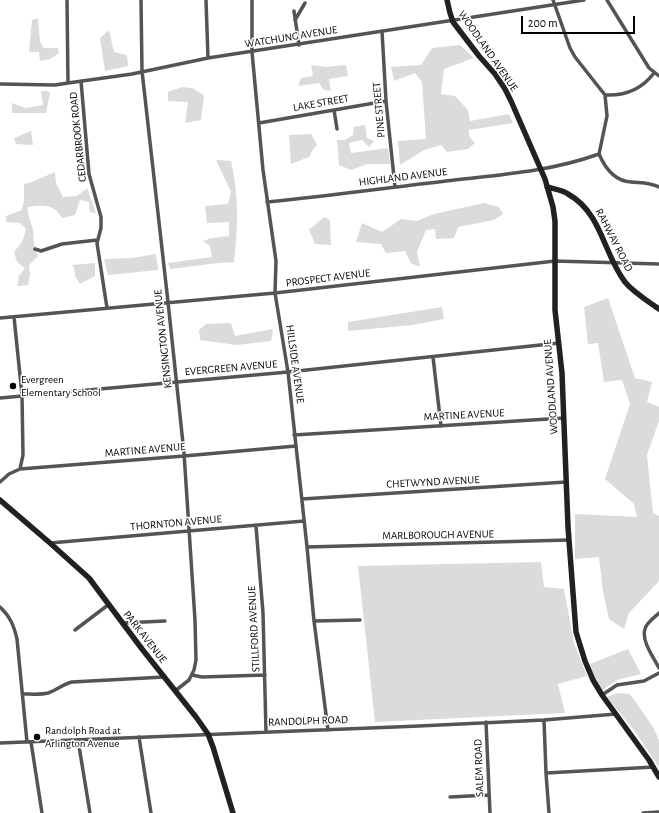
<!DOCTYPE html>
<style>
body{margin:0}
#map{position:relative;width:659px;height:813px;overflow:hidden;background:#fff;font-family:"Alegreya Sans",sans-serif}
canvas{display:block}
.scale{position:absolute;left:521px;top:16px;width:114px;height:18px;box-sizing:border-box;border:2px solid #000;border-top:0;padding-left:5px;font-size:12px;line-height:14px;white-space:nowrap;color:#000;-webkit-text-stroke:3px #fff;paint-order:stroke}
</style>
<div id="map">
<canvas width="659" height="813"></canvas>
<div class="scale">200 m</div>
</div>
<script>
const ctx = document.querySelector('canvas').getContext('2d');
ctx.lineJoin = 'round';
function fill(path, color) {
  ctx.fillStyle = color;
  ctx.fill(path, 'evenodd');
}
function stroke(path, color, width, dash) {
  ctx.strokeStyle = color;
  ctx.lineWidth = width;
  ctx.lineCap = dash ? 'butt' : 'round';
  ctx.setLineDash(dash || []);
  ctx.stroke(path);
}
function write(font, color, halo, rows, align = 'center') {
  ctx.font = font + ' "Alegreya Sans",sans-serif';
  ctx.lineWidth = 3;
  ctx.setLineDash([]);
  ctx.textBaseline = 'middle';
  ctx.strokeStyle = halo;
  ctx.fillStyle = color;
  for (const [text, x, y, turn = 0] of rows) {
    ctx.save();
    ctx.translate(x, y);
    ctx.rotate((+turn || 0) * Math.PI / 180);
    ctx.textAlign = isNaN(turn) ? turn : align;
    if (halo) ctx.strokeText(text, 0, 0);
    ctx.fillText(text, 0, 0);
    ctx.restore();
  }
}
const green = new Path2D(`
 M38,18L40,42L44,48H58L59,53L50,59L40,61L39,52H29L32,20Z
 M109,30L114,52L127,55L128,66L105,71L100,38Z
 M460,45L474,58L444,69L441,94L455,96L468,110L470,121L509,114L513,123L469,130V136L475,143L468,149L447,152L441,145L424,150L400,165L398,141L426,139L422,82L415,73L394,81L391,67L421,65L432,48Z
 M311,65L326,67L346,65L348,76L329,79L331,91L324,90L319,83L298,86L301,78L313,76Z
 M182,87L192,88L204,95L201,120L185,123L188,102L168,101V92Z
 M41,91H48L50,93L46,113H12V103L26,108L43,105Z
 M365,125L367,138L374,141L369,147L362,140L349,143L351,153L388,148L390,164H367L351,170L339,165L337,140H345L353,135L354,127Z
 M31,131L33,145L16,144L14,138Z
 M311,134L317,145L313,149L309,157L291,164L289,135Z
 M216,160L231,161C239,197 238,226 234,262L218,263L170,269L168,263L212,257L210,246L203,241L212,238L229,236V222L207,223L205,206L228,204L231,192Z
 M55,172L56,183L63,197L77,196L87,188L96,213L90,212L89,202L80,200L75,215L62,218C54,204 43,205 28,207C27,215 31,221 33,230C34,241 33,245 38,256L29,265L30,275L28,285L17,286L19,276L25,268L17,262L14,252L22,242L26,229L20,223L6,222V216L22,210L24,200V184L32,182Z
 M484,203L499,207L503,214L494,220L458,227L454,238L436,239L435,229L426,230L417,252L420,267L411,263L405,251L386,253L381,244L356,242L362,223L382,232L401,219L417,221L434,214Z
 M324,217L330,220L331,245L315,244L309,230Z
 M156,254L158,270L108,275L104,259L132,258Z
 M95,263V276L80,284L75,276L74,268L72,265Z
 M608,298L635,378L652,382L647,402L659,407V421L647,455L653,513L659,516V581L629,613L624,629L609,619L603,592L599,557L575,559V514L637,517L634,504L605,479L630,404L622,380L604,382L598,343L588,344L584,307Z
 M442,307L444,319L413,325L348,331V322Z
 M231,323L235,336L273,329L271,341L237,345L200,340L199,330L206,324Z
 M541,562L544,587L564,589L574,643L587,676L558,684L565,713L375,722L358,566Z
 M628,649L641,674L617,680L602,690L592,672L590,664Z
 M618,693L630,694L653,727L659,740V768L636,733L607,697Z`);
const street = new Path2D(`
 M67,0L68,83
 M141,0L142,71L168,302L184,453L195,620L196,660L194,670L189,680L175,691
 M206,0L208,58
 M252,0V52L263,170L276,261L275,293L288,372L307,547L314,621L328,730
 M553,0L570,48L575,57L605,95L607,116L599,154
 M607,0L649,68L659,76
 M294,11L299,45
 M295,20L305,3
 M382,31L386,101L395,187
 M81,81L89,174L101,217V228L97,243L107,308
 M0,84L55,85L68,83L132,74L208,58L266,49L584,0
 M605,95C625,96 642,89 654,73
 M334,110L337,129
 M259,123L386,101
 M599,154C605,168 614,181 631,182C641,183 649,182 659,187
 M267,202C327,196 386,188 446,181C498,175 549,172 599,154
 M35,249L41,251L62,244L97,240
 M14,317L22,395L23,455L20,469
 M0,318L275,293L555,261L659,264
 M433,357L441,426
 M0,398L288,372L559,343
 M294,435L564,418
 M0,482L9,474L20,469L184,456L296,446
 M302,499L566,482
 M256,526L263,613L266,732
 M50,543L304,521
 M307,547L569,540
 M0,607C10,616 14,626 17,639L27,742
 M659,613C655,617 646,623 645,629C641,641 654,658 659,668
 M314,621L360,620
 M123,623L165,621
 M75,630L108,605
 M192,675L202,677L265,675
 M22,694C30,694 41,695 48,693C57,690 63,684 72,682L164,677
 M602,695L617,685L644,681L659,673
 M544,720L546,773L549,813
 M486,722L490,813
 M139,737L151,813
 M78,740L90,813
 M31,742L42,813
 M0,743L419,726L544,720L616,714
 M546,773L654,767
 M450,797L489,795
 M643,813L659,812`);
const secondary = new Path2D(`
 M447,0L450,13L453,22L479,56L495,74L505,89L511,101L545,179L553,207L555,221V310L562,373L568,527L576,632L585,661L593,680L602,695L649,760L659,777
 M547,187C554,189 562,190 568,194C602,213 603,253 625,282C634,293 648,301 659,309
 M0,500L50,543L89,578L142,649L196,717L208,734L213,747L233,813`);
const markers = [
 [13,386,4,"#000"],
 [37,737,4,"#000"]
];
const streetNames = [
 ["WATCHUNG AVENUE",291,37,-9],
 ["WOODLAND AVENUE",488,51,55],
 ["LAKE STREET",321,103,-10],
 ["PINE STREET",379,110,-95],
 ["CEDARBROOK ROAD",78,137,-96],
 ["HIGHLAND AVENUE",403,177,-7],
 ["RAHWAY ROAD",614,240,63],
 ["PROSPECT AVENUE",328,278,-7],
 ["KENSINGTON AVENUE",163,339,-96],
 ["HILLSIDE AVENUE",295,364,82],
 ["EVERGREEN AVENUE",231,368,-5],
 ["WOODLAND AVENUE",551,387,-94],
 ["MARTINE AVENUE",464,415,-3],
 ["MARTINE AVENUE",145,450,-5],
 ["CHETWYND AVENUE",433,482,-3],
 ["THORNTON AVENUE",176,523,-5],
 ["MARLBOROUGH AVENUE",438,535,-1],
 ["STILLFORD AVENUE",254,629,-93],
 ["PARK AVENUE",145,637,52],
 ["RANDOLPH ROAD",308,721,-2],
 ["SALEM ROAD",479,768,-92]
];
const poiNames = [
 ["Evergreen",21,380],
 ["Elementary School",21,393],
 ["Randolph Road at",45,731],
 ["Arlington Avenue",45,744]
];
fill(green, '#dbdbdb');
stroke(street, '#545454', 3.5);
stroke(secondary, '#212121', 5.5);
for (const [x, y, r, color] of markers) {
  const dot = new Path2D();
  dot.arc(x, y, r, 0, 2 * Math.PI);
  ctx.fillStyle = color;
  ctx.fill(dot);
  stroke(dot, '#fff', 1.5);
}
write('11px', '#000', '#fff', streetNames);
write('11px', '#000', '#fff', poiNames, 'left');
</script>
